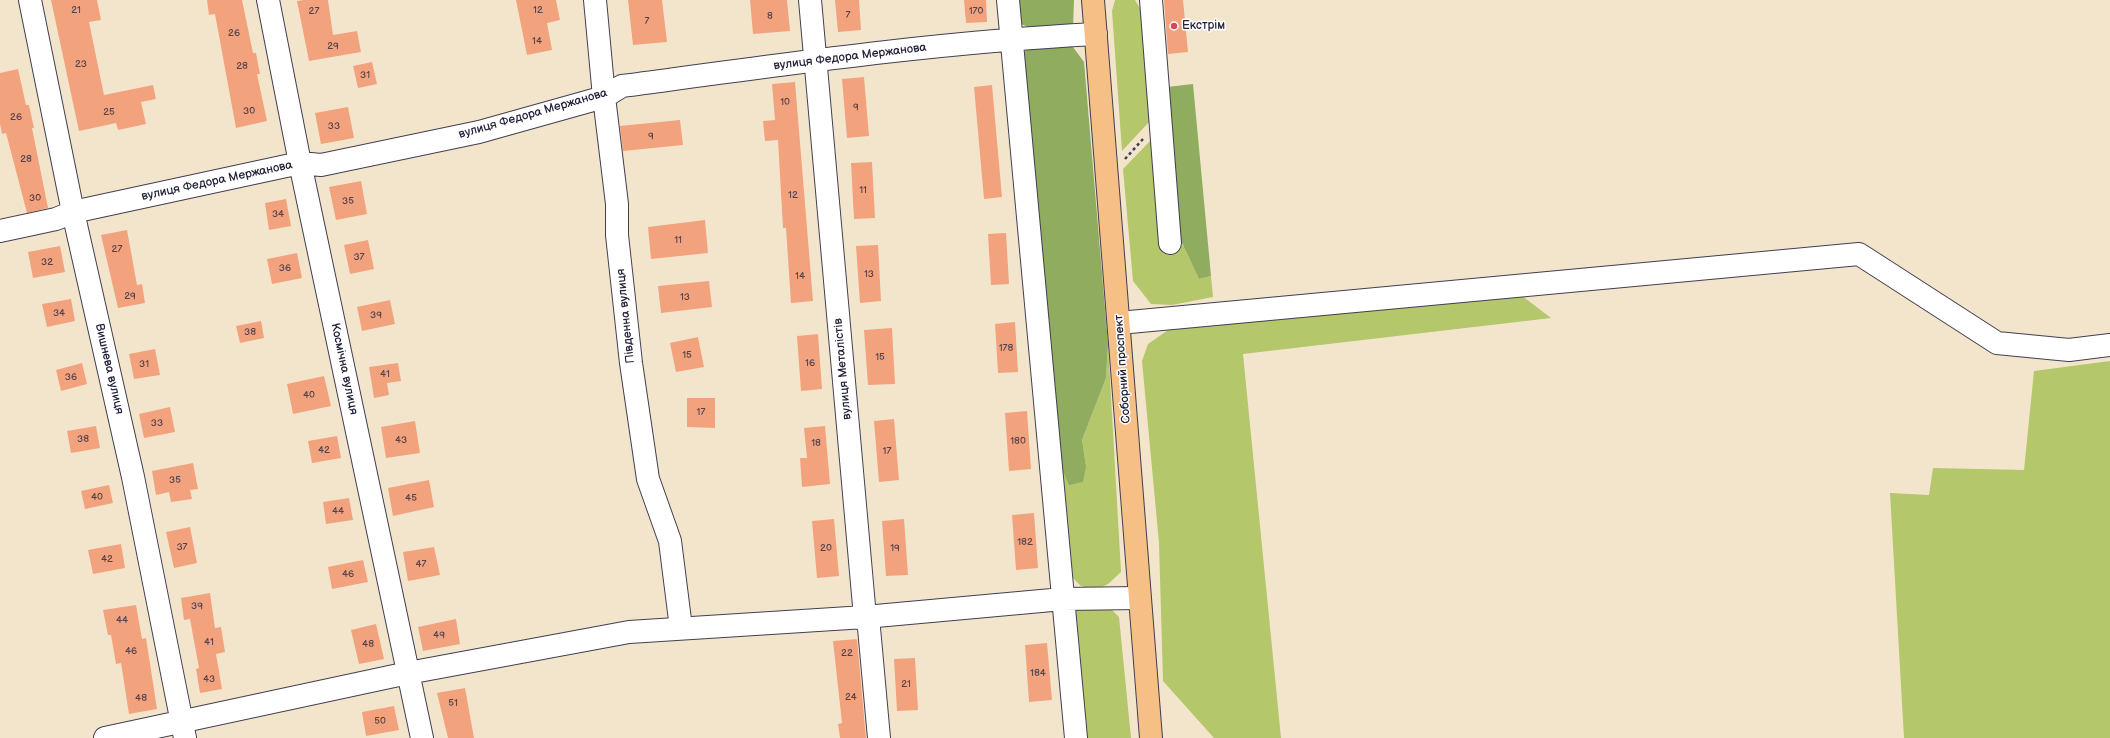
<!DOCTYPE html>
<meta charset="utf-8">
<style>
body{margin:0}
canvas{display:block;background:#f3e5cc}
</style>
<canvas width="2110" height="738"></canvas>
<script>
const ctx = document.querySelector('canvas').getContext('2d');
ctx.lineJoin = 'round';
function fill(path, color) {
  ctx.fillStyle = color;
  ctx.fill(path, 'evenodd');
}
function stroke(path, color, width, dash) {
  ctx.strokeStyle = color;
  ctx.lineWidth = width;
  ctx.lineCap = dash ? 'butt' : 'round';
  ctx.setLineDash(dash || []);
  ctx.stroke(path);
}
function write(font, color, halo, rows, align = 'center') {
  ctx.font = font + ' "Balsamiq Sans",sans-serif';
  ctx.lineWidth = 3;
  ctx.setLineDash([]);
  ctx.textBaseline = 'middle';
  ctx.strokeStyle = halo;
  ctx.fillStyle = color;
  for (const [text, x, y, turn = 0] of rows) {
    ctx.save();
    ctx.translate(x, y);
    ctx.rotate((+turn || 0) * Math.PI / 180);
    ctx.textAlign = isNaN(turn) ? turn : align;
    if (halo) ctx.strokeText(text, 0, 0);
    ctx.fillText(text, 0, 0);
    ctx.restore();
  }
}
const green = new Path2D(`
 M1115,0H1135L1141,10L1150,121L1122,151L1112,11Z
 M1151,140L1162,251L1168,253L1183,245L1199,279L1211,276L1213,297L1172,305L1151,304L1133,281L1123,169Z
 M1517,292L1551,318L1243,354L1281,738H1214L1163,681L1159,543L1142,361L1148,344L1168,330L1199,322Z
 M1108,344L1121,572L1108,584L1096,590L1081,586L1070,575L1059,462L1086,466L1082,440L1106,378Z
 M2110,361V738H1904L1890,493L1929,495L1933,468L2024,470L2034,371Z
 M1107,605L1119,617L1131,738H1081L1068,606Z`);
const forest = new Path2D(`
 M1014,0H1074L1073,28L1033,29L1016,22Z
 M1036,46L1073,47L1084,62L1108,344L1106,378L1082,440L1086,466L1083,482L1069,485L1059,462L1020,65L1025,51Z
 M1193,84L1211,276L1199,279L1183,245L1175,233L1167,87Z`);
const building = new Path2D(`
 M51,0H97L101,20L89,22L104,95L153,85L156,99L141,102L146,124L118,130L116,123L79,131Z
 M207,0H242L253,53H256L260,74H257L267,121L236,128L215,14L209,15Z
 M304,0H328L333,35L357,31L361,52L309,61L297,1Z
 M516,0H556L560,20L547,23L552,50L527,55Z
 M628,0H662L667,42L633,45Z
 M750,0H787L790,31L753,34Z
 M835,0H859L861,30L838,32Z
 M964,0H986L987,22L966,23Z
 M1164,0H1183L1188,52L1168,54Z
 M372,62L377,84L358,88L353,66Z
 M18,69L26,105H29L34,128H32L48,208L27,213L6,133L2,134L0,124V73Z
 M864,77L869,136L847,138L842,79Z
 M795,82L813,301L791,303L786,228H783L778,140L765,141L763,121L775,120L772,84Z
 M992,85L1002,197L984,199L974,87Z
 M348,107L354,138L321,144L315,113Z
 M680,120L683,145L623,151L620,126Z
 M872,162L875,218L854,219L851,163Z
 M361,181L367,214L336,220L329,187Z
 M286,199L291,226L269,230L265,203Z
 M705,220L708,253L651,259L648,227Z
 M127,230L137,285L142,284L145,303L118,308L101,235Z
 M1006,233L1009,284L991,285L988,234Z
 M368,240L374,269L350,274L344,245Z
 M878,245L881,301L860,303L856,246Z
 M60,246L65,272L33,278L28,252Z
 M297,253L302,278L272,284L267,259Z
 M709,281L712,307L661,313L658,286Z
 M71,299L75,321L47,327L42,304Z
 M390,300L395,324L362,331L357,307Z
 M261,321L264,338L240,343L236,326Z
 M1015,322L1018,372L998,373L995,324Z
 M892,328L895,384L868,385L864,330Z
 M818,334L822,389L801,391L797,336Z
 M698,337L704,367L676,372L670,343Z
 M155,349L160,375L134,379L129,354Z
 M82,363L87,384L61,391L56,370Z
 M398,363L401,381L387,383L389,395L374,398L369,367Z
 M324,376L331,406L293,414L287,384Z
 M687,398H715V428L687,427Z
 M170,407L175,432L144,438L139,414Z
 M1027,411L1031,469L1009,471L1005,413Z
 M894,419L899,480L879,482L874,421Z
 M415,421L420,453L386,458L381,427Z
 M96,426L100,448L71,453L67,431Z
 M825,426L830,484L802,487L800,458H807L804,428Z
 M337,436L341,458L312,463L308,441Z
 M193,463L198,489L190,490L192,499L171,502L169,492L156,495L152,471Z
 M429,480L434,507L393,516L388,488Z
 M109,485L113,503L85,509L81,491Z
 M349,498L353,520L326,524L323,502Z
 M1034,513L1038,568L1016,570L1012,515Z
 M834,519L839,576L817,578L812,521Z
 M904,519L908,575L886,576L882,521Z
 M190,527L197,563L174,568L166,532Z
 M121,544L125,568L93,574L88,550Z
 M434,547L440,575L408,581L403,552Z
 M363,560L368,582L332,589L328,567Z
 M210,593L215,628L221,627L225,652L216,654L222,689L200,693L196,669L199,668L190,619L184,620L181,598Z
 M136,605L142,639L146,638L157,709L129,714L121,663L116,664L111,635H108L103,610Z
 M456,619L460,644L423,651L418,627Z
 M376,624L384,659L359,664L351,630Z
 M857,639L866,738H840L838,724L842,723L833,641Z
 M1047,643L1052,700L1029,702L1025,645Z
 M915,658L918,710L897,711L894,659Z
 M465,688L474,738H448L437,693Z
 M394,706L399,730L366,736L362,712Z`);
const path = new Path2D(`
 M1125,159L1143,139`);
const minor = new Path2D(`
 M30,0L73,212L133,477L185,738
 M268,0L300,163L422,738
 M595,0L604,97L617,204V235L631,363L648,479L670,541L681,628
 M810,0L865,617L869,628L879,738
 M1008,0L1076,738
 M1151,0L1170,243
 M0,231L56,219L73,212L300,163L321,165L479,132L604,97L622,86C779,65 937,42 1096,34
 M1119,323L1859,254L1997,343L2069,350L2110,345
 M105,738L408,673L629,632L865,617L1063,599L1139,598`);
const major = new Path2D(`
 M1093,0L1151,738`);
const markers = [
 [1174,26,4,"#d1495b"]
];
const numberNames = [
 ["21",76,10],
 ["12",538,10],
 ["27",314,11],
 ["170",976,11],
 ["7",848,15],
 ["8",770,16],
 ["7",647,21],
 ["26",234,33],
 ["14",537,41],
 ["29",333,46],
 ["23",81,64],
 ["28",242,66],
 ["31",365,75],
 ["10",785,102],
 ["9",856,107],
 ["30",249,111],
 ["25",109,112],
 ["26",16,117],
 ["33",334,126],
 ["9",651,136],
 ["28",26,159],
 ["11",863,190],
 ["12",793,195],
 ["30",35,198],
 ["35",348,201],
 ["34",278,214],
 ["11",678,240],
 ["27",117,249],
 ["37",359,257],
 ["32",47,262],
 ["36",285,268],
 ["13",869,274],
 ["14",800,276],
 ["29",130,296],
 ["13",685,297],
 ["34",59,313],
 ["39",376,315],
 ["38",250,332],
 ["178",1006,348],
 ["15",687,355],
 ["15",880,357],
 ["16",810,363],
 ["31",144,364],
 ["41",385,374],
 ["36",71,377],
 ["40",309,395],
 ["17",701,412],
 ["33",157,423],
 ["38",83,439],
 ["43",401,440],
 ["180",1018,441],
 ["18",816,443],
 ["42",324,450],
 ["17",887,451],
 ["35",175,480],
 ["40",97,497],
 ["45",411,498],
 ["44",338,511],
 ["182",1025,542],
 ["37",182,547],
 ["20",826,548],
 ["19",895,548],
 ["42",107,559],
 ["47",421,564],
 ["46",348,574],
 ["39",197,606],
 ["44",122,620],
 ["49",439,635],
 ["41",209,642],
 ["48",368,644],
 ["46",131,651],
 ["22",847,653],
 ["184",1038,673],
 ["43",209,679],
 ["21",906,684],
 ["24",851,697],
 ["48",141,698],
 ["51",453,703],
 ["50",380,721]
];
const poiNames = [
 ["Екстрім",1182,26]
];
const streetNames = [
 ["вулиця Федора Мержанова",850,57,-7],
 ["вулиця Федора Мержанова",533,114,-16],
 ["вулиця Федора Мержанова",217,181,-12],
 ["Південна вулиця",626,316,-96],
 ["Вишнева вулиця",109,369,77],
 ["Космічна вулиця",344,369,78],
 ["вулиця Металістів",843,369,-95],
 ["Соборний проспект",1123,369,-94]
];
fill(green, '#b4c76b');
fill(forest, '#8fac5f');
fill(building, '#f2a37e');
stroke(minor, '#413f51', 24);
stroke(major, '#413f51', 24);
stroke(path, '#413f51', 2.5, [3, 3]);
stroke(minor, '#fff', 22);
stroke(major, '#f5bf86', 22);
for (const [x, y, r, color] of markers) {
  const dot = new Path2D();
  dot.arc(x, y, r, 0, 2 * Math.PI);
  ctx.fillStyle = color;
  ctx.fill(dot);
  stroke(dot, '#fff', 1.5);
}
write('10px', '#56424c', null, numberNames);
write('12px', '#22223b', '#fff', poiNames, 'left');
write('12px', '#22223b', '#fff', streetNames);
</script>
